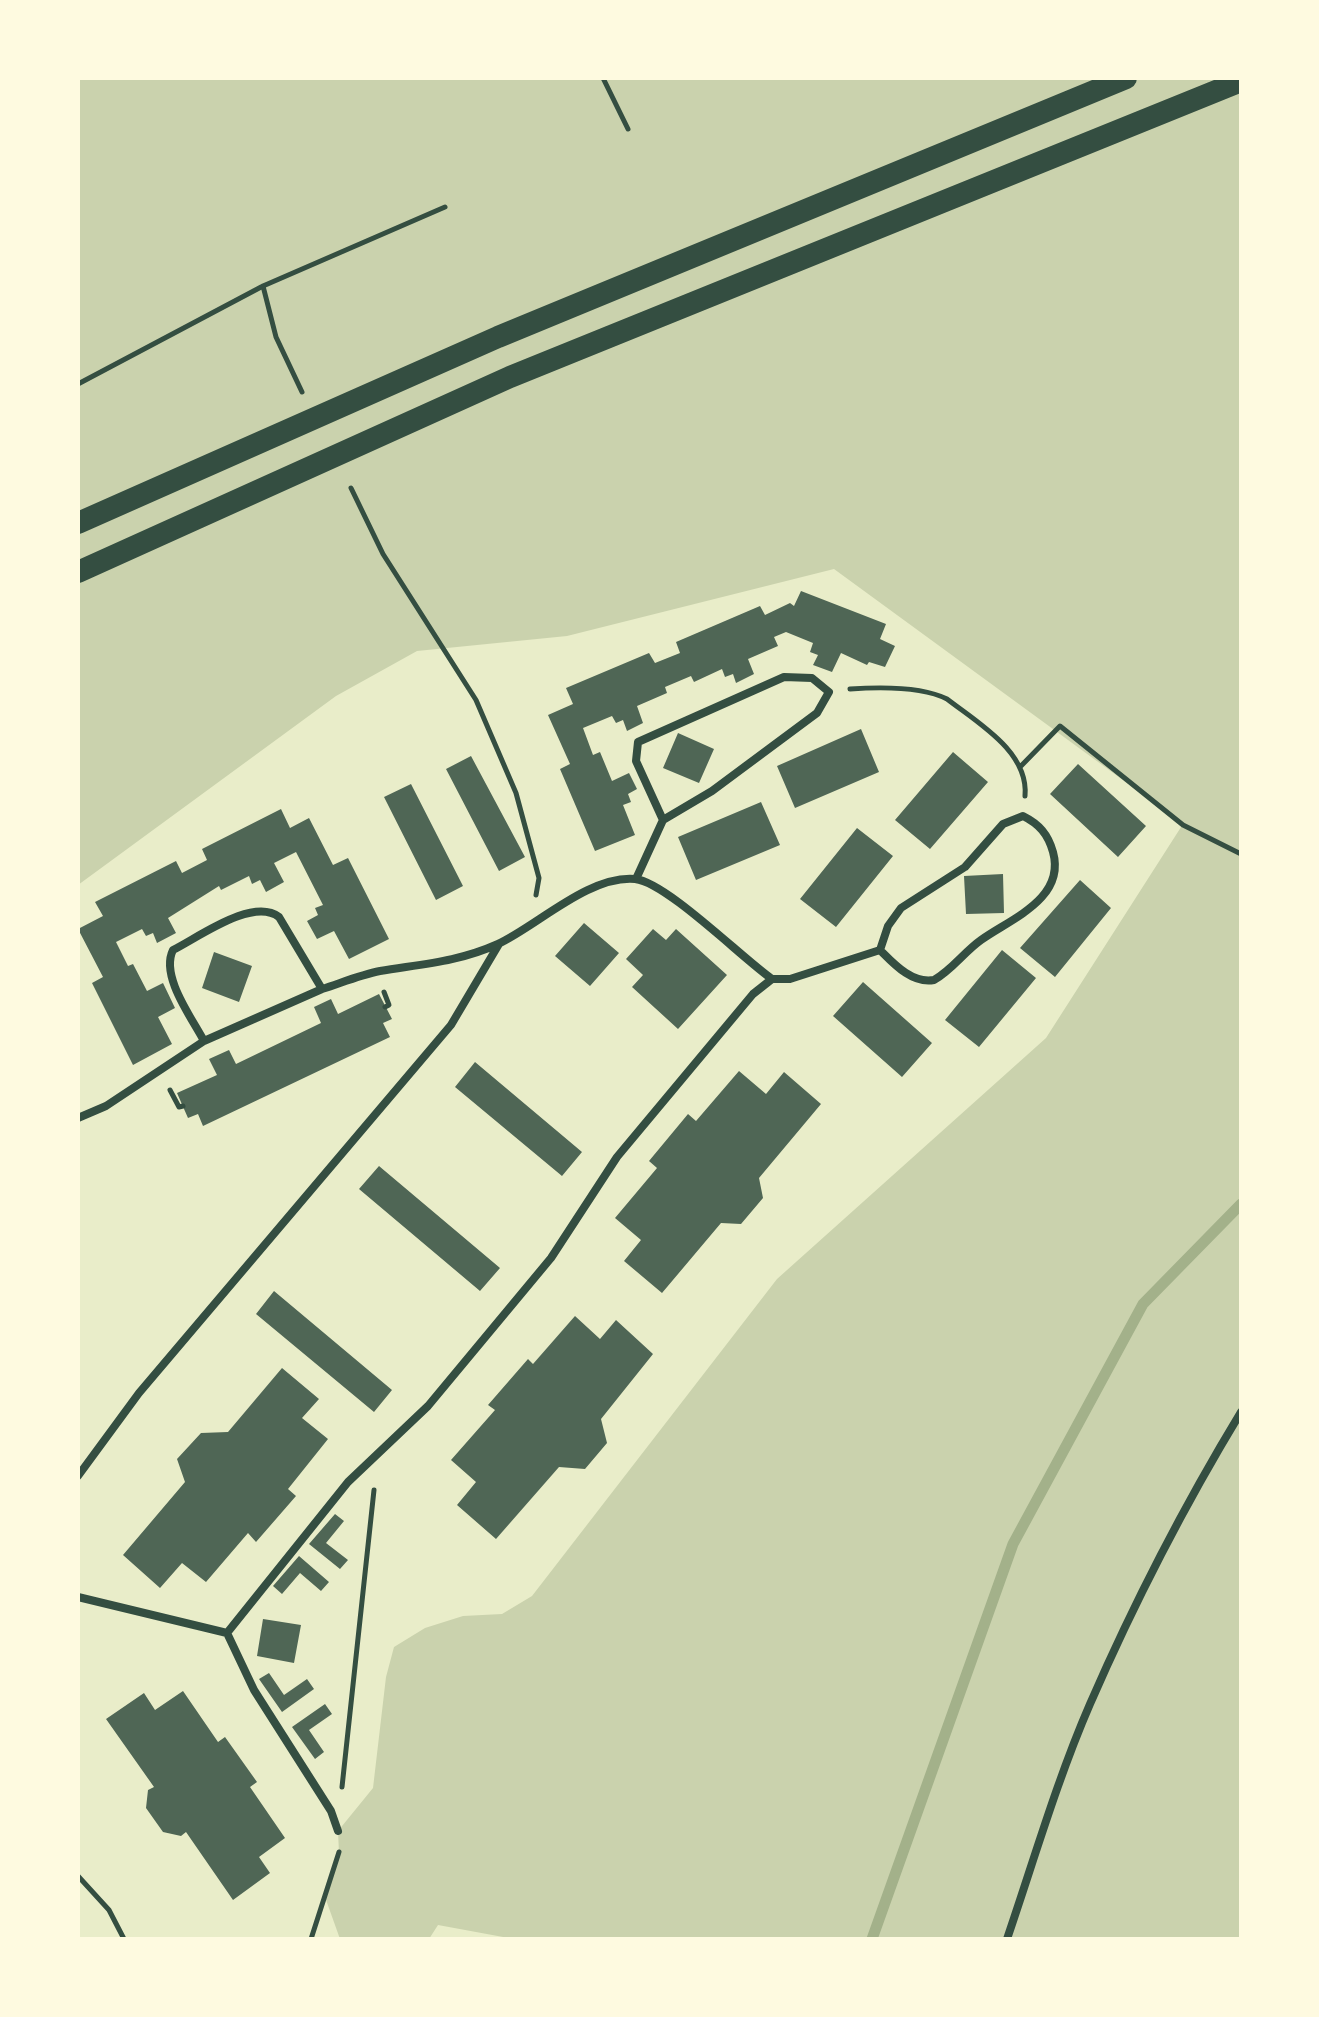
<!DOCTYPE html>
<style>
body{margin:0}
#map{position:relative;width:1319px;height:2017px;overflow:hidden;background:#e9edc9;font-family:Lato,sans-serif}
canvas{display:block}
.frame{position:absolute;inset:0;border:80px solid #fefae0;pointer-events:none}
</style>
<div id="map">
<canvas width="1319" height="2017"></canvas>
<div class="frame"></div>
</div>
<script>
const ctx = document.querySelector('canvas').getContext('2d');
ctx.lineJoin = 'round';
function fill(path, color) {
  ctx.fillStyle = color;
  ctx.fill(path, 'evenodd');
}
function stroke(path, color, width, dash) {
  ctx.strokeStyle = color;
  ctx.lineWidth = width;
  ctx.lineCap = dash ? 'butt' : 'round';
  ctx.setLineDash(dash || []);
  ctx.stroke(path);
}
const green = new Path2D(`
 M78,78H1241V1939H514L438,1925L429,1939H340L325,1897L339,1853L338,1831L373,1788L386,1677L394,1647L425,1628L463,1616L502,1614L532,1596L777,1279L1046,1038L1183,824L834,569L567,636L417,651L336,696L78,885Z`);
const stream = new Path2D(`
 M872,1939L1013,1544L1143,1304L1241,1204`);
const building = new Path2D(`
 M801,591L886,624L880,639L895,646L885,667L869,662L867,665L841,653L832,672L813,665L818,655L810,652L813,643L786,632L774,637L778,646L748,659L754,674L736,683L733,674L725,677L722,669L694,682L691,676L665,687L667,693L637,706L643,723L627,731L623,720L616,723L612,716L583,728L593,755L600,752L612,781L629,773L637,789L628,794L631,802L623,805L635,835L595,851L560,769L570,764L548,715L573,704L566,688L649,653L655,663L680,653L676,642L760,606L765,615L790,603L794,606Z
 M861,729L879,772L795,808L777,766Z
 M678,733L714,749L699,783L663,768Z
 M953,752L988,782L930,849L895,820Z
 M471,756L525,857L499,871L446,769Z
 M1078,764L1146,826L1118,857L1050,794Z
 M411,784L463,886L436,900L384,797Z
 M761,802L780,845L696,880L678,837Z
 M281,809L290,828L309,818L333,865L348,858L389,939L349,959L334,931L317,939L307,921L318,915L315,908L323,905L296,852L274,863L284,882L266,892L260,880L252,884L249,876L221,890L219,886L168,918L176,933L157,943L153,933L146,936L142,929L116,942L128,966L133,964L147,991L163,983L175,1008L158,1017L172,1044L133,1065L92,983L103,977L78,929L103,916L95,902L176,861L182,873L207,860L202,849Z
 M857,828L893,856L836,927L800,899Z
 M1003,874L1004,913L966,914L964,876Z
 M1080,880L1111,908L1055,977L1020,948Z
 M584,923L619,953L590,986L555,956Z
 M653,929L666,940L676,929L727,975L678,1029L632,987L643,975L626,959Z
 M1002,950L1036,978L979,1047L945,1020Z
 M214,952L252,966L239,1002L202,988Z
 M863,982L932,1043L902,1077L833,1016Z
 M379,994L392,1019L383,1023L390,1037L203,1126L198,1114L188,1118L177,1093L217,1075L209,1059L229,1050L236,1064L321,1023L314,1007L331,999L338,1014Z
 M475,1062L582,1152L562,1176L455,1087Z
 M739,1071L766,1094L784,1072L821,1104L759,1178L763,1198L741,1224L721,1223L662,1293L624,1261L641,1240L615,1218L657,1168L649,1161L688,1114L696,1121Z
 M379,1166L500,1268L480,1291L359,1189Z
 M274,1291L392,1390L374,1412L256,1314Z
 M575,1316L600,1339L616,1320L653,1354L601,1419L607,1443L585,1469L559,1467L496,1539L457,1505L476,1482L451,1460L495,1410L488,1405L528,1359L533,1364Z
 M282,1368L319,1399L302,1418L328,1439L288,1489L296,1496L256,1542L248,1533L206,1582L182,1563L160,1588L123,1555L185,1482L177,1459L201,1433L228,1432Z
 M335,1514L344,1521L326,1543L348,1560L340,1569L309,1544Z
 M299,1556L329,1582L321,1591L300,1573L282,1594L273,1586Z
 M263,1619L301,1625L294,1663L257,1656Z
 M269,1673L284,1695L307,1679L314,1689L282,1712L259,1679Z
 M183,1691L218,1742L225,1737L257,1782L250,1787L285,1838L259,1857L270,1873L233,1900L186,1832L181,1836L163,1832L146,1808L148,1790L154,1787L106,1719L144,1693L155,1710Z
 M325,1704L332,1714L309,1730L324,1752L315,1759L292,1727Z`);
const path = new Path2D(`
 M603,78L628,129
 M263,286L276,337L302,392
 M78,384L263,286L445,207
 M351,488L383,554L476,700L516,793L539,878L536,895
 M850,689C879,687 921,686 947,699C978,723 1029,752 1025,796
 M1021,766L1060,726L1183,825L1241,854
 M384,992L389,1005L385,1007
 M170,1090L179,1107L183,1106
 M342,1787L374,1490
 M78,1876L109,1910L124,1939
 M311,1939L339,1852`);
const minor = new Path2D(`
 M636,879L663,820L712,791L817,713L829,692L812,678L784,677L638,742L636,761L663,820
 M204,1041L322,989
 M78,1118L106,1106L204,1041C192,1018 160,976 173,950C199,937 253,897 279,917L322,989C341,983 360,975 380,971C422,964 458,962 498,944C537,926 589,875 635,879C666,882 742,958 772,979
 M78,1476L139,1393L451,1025L499,944
 M78,1597L227,1633
 M338,1831L331,1811L254,1690L227,1633L348,1482L428,1406L551,1258L617,1157L753,994L772,979H790L880,950L888,926L901,908L965,867L1003,824L1023,816C1039,824 1048,834 1053,852C1066,899 1010,919 981,940C964,952 952,970 934,980C912,984 894,964 880,950
 M1007,1939C1034,1860 1057,1780 1090,1704C1134,1603 1184,1506 1241,1412`);
const trunk = new Path2D(`
 M78,523L498,337L1126,78
 M78,572L510,377L1241,81`);
fill(green, '#cad2ad');
stroke(stream, '#a3b18a', 11);
fill(building, '#4f6655');
stroke(path, '#344e41', 5);
stroke(minor, '#344e41', 8);
stroke(trunk, '#344e41', 22);
</script>
